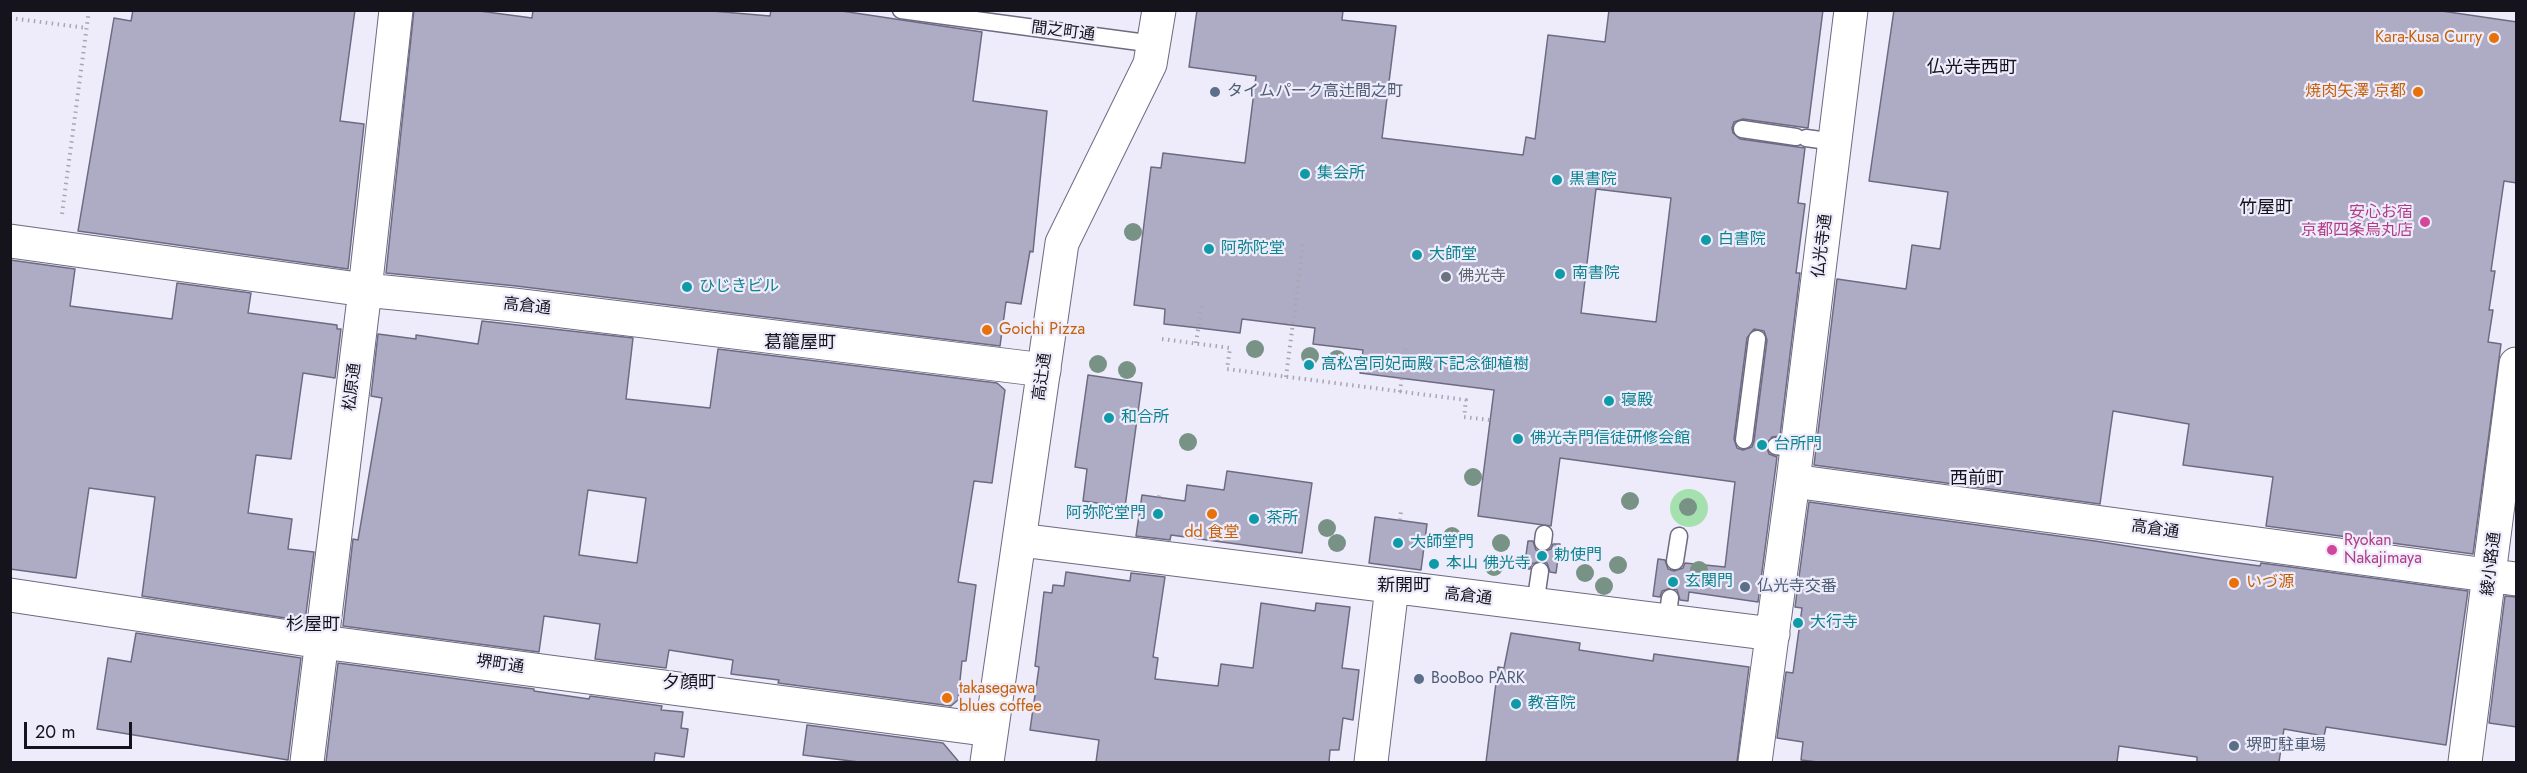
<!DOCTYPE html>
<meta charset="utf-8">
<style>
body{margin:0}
#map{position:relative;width:2527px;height:773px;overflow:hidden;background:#eeecfb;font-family:Jost,sans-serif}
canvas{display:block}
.frame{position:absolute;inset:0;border:12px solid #15131c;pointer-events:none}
.scale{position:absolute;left:24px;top:722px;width:108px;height:27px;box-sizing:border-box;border:3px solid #15131c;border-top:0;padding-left:8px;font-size:18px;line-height:21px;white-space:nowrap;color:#15131c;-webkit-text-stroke:4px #eeecfb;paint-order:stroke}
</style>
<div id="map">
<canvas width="2527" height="773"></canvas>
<div class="frame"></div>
<div class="scale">20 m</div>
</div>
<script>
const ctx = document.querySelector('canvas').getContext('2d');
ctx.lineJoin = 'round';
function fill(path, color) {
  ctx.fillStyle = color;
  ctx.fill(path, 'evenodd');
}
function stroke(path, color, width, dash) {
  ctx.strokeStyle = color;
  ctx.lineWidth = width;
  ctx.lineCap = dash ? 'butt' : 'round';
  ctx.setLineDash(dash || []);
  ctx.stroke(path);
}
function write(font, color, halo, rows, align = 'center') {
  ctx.font = font + ' Jost,"Noto Sans JP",sans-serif';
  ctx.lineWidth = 4.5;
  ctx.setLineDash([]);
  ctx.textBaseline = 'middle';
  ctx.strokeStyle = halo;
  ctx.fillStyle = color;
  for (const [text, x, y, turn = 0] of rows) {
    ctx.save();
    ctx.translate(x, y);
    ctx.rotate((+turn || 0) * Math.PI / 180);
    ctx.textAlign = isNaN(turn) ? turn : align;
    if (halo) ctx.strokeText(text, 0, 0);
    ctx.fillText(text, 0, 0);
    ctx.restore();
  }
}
const green = new Path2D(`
 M1670 508a19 19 0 1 1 38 0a19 19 0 1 1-38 0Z`);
const building = new Path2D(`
 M133,10H355L340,121L364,124L348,269L78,231L114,18L131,21Z
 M414,10H472L532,18L533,10L712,11L770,16L771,10H835L982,32L973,101L1047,111L1033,252L1030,251L1021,304L1006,302L1000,346L516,286L386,273Z
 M1197,10H1343L1342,20L1396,26L1382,138L1523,155L1526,137L1535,139L1548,35L1605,42L1609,10H1823L1808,128L1743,119L1734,122L1732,128L1733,133L1740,139L1805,148L1798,203L1805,204L1796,273H1800L1780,436L1772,437L1766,445L1769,454L1777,457L1758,602L1689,592L1688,601L1680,600L1677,590L1671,588L1662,591L1660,597L1653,596L1658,559L1665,560L1668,569L1674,571L1683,568L1685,563L1725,567L1735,482L1560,458L1551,526L1478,516L1494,390L1360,373L1363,350L1313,344L1315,328L1242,319L1240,333L1199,328L1164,324L1165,309L1134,305L1151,167L1161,168L1163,153L1245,163L1256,76L1189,67ZM1596,189L1671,198L1656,322L1581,313ZM1754,329L1764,331L1767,340L1754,441L1752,447L1743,450L1737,448L1734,439L1747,338Z
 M1894,10H2435L2517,22V183L2504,181L2491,271H2495L2489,310H2493L2488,342L2501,344L2473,554L2266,526L2273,477L2183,465L2189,424L2113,411L2100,504L1814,465L1837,279L1906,289L1912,245L1940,249L1948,192L1869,181Z
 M10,260L75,269L70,306L172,319L177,283L251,293L248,313L337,325V329H341L335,378L303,373L291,459L256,455L248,513L292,519L288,549L314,552L305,621L142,596L155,497L89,488L76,578L10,569Z
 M482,321L633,338L626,399L710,408L718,349L997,383L1005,390L992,483L974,481L958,582L976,585L966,661H962L958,700L951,706L778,683L779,680L731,674L733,660L669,650L666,668L595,659L600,624L544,616L539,652L343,626L353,539L358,540L382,398L371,396L378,334L416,339V335L478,344ZM588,490L646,498L637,563L579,555Z
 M1088,375L1142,383L1125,507L1083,501L1087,469L1075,467Z
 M1227,471L1312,483L1302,553L1171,535L1170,540L1136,536L1142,495L1185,501L1187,485L1224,490Z
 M1809,502L2095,541L2216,560L2260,566L2261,563L2468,591L2446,745L2326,727L2324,736L2284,729L2279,762H2197V757L2119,746L2117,762H1818L1801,760L1803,742L1777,738L1786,672L1793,673L1802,608L1795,607Z
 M1375,517L1427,524L1421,570L1369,563Z
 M1528,541H1533L1536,550L1542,552L1551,549L1553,544H1560L1556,573L1550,572L1547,563L1541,561L1532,564L1530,569H1524Z
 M1066,572L1130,581L1131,573L1165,577L1153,657L1158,658L1155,679L1218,686L1221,664L1253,668L1261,603L1315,611L1316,603L1350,607L1342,668L1359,670L1353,720L1343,718L1339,750H1330L1329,762H1096L1099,740L1030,730L1039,667L1035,666L1044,592L1052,593L1053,585L1064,586Z
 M2505,596L2517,597V727L2489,723Z
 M136,633L301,658L288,760L97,729L108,658L131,662Z
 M1511,633L1580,643L1579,650L1653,661L1654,654L1749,667L1737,762H1486L1498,667L1504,668Z
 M338,663L534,689V691L589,699L590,696L662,706L661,710L683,712L681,728L688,729L684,757L655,753L654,762H326Z
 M807,725L943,743L959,762H859L803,755Z`);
const path = new Path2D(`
 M10,18L87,28
 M62,214L89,10
 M1162,339L1230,348L1227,369L1466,400L1464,417L1490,420
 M1196,343L1202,303
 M1286,377L1303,244
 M1400,392L1406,345
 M1159,497L1160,493
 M1400,520L1401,511`);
const service = new Path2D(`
 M901,10L1154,44
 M1742,129L1796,137
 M1806,138L1835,142
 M1744,440L1757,339
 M1776,446L1797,449
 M1543,542L1544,534
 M1675,561L1679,536
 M1535,605L1540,571
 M1667,622L1670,598`);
const minor = new Path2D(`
 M10,241L365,290L514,305L1044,370
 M1793,481L2516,579
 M1020,540L1773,634
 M10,595L322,642L991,730
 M307,762L365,290L396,10
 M1371,762L1392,587
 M1755,762L1793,481L1851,10
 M2465,762L2516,364`);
const tertiary = new Path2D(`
 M987,762L1062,243L1150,64L1159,10`);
const trees = [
 [1133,232],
 [1255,349],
 [1310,356],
 [1337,359],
 [1098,364],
 [1127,370],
 [1188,442],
 [1473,477],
 [1630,501],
 [1688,507],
 [1327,528],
 [1452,536],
 [1337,543],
 [1501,543],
 [1618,565],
 [1494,567],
 [1699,570],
 [1585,573],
 [1604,586]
];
const markers = [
 [2494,38,6,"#e8710a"],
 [1215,92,6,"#5c6f8a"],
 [2418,92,6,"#e8710a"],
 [1305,174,6,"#0f9aa8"],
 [1557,180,6,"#0f9aa8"],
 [2425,222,6,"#d1479c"],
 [1706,240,6,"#0f9aa8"],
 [1209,249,6,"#0f9aa8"],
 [1417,255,6,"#0f9aa8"],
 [1560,274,6,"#0f9aa8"],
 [1446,277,6,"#6b7280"],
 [687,287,6,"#0f9aa8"],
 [987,330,6,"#e8710a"],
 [1309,365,6,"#0f9aa8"],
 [1609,401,6,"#0f9aa8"],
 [1109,418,6,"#0f9aa8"],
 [1518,439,6,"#0f9aa8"],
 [1762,445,6,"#0f9aa8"],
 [1158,514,6,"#0f9aa8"],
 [1212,514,6,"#e8710a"],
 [1254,519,6,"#0f9aa8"],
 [1398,543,6,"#0f9aa8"],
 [2332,550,6,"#d1479c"],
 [1542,556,6,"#0f9aa8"],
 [1434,564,6,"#0f9aa8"],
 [1673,582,6,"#0f9aa8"],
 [2234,583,6,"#e8710a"],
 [1745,587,6,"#5c6f8a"],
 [1798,623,6,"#0f9aa8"],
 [1419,679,6,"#5c6f8a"],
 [947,698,6,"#e8710a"],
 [1516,704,6,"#0f9aa8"],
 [2234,746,6,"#5c6f8a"]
];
const streetNames = [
 ["間之町通",1063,32,7],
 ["仏光寺通",1823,246,-83],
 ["高倉通",527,307,6],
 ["高辻通",1043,377,-82],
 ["松原通",353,387,-83],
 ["高倉通",2155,530,8],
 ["綾小路通",2492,564,-83],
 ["高倉通",1468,597,7],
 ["堺町通",500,665,8]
];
const foodNames = [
 ["Kara-Kusa Curry",2482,38,"right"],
 ["焼肉矢澤 京都",2406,92,"right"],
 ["Goichi Pizza",999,330],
 ["dd 食堂",1212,533,"center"],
 ["いづ源",2246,583],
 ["takasegawa",959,689],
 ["blues coffee",959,707]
];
const serviceNames = [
 ["タイムパーク高辻間之町",1227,92],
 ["仏光寺交番",1757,587],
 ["BooBoo PARK",1431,679],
 ["堺町駐車場",2246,746]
];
const cultureNames = [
 ["集会所",1317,174],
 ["黒書院",1569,180],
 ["白書院",1718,240],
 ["阿弥陀堂",1221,249],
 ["大師堂",1429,255],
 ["南書院",1572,274],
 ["ひじきビル",699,287],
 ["高松宮同妃両殿下記念御植樹",1321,365],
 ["寝殿",1621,401],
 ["和合所",1121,418],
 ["佛光寺門信徒研修会館",1530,439],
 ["台所門",1774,445],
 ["阿弥陀堂門",1146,514,"right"],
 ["茶所",1266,519],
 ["大師堂門",1410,543],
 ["勅使門",1554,556],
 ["本山 佛光寺",1446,564],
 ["玄関門",1685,582],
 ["大行寺",1810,623],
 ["教音院",1528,704]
];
const hotelNames = [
 ["安心お宿",2413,213],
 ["京都四条烏丸店",2413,231],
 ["Ryokan",2344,541,"left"],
 ["Nakajimaya",2344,559,"left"]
];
const worshipNames = [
 ["佛光寺",1458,277]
];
const neighbourhoodNames = [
 ["仏光寺西町",1972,69],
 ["竹屋町",2266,209],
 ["葛籠屋町",800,344],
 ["西前町",1977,480],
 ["新開町",1404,587],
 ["杉屋町",313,626],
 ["夕顔町",689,684]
];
fill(green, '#a4e1af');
fill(building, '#aeacc5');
stroke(building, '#6c6b81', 1.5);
stroke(service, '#6f6a81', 19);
stroke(minor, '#6f6a81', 35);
stroke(tertiary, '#6f6a81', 35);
stroke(path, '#a8a6b3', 4, [1.5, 4.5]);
stroke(service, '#fff', 16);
stroke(minor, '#fff', 33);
stroke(tertiary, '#fff', 33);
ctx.fillStyle = '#789386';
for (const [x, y] of trees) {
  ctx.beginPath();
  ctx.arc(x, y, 9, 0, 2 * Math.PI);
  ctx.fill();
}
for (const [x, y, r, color] of markers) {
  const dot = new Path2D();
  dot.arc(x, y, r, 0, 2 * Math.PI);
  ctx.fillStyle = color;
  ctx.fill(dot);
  stroke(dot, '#eeecfb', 2);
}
write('16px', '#15131c', '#eeecfb', streetNames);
write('16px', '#c56008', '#eeecfb', foodNames, 'left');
write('16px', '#4e5e75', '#eeecfb', serviceNames, 'left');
write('16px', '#0d838f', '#eeecfb', cultureNames, 'left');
write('16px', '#b23c85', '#eeecfb', hotelNames, 'right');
write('16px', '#5b616d', '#eeecfb', worshipNames, 'left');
write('18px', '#15131c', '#eeecfb', neighbourhoodNames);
</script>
